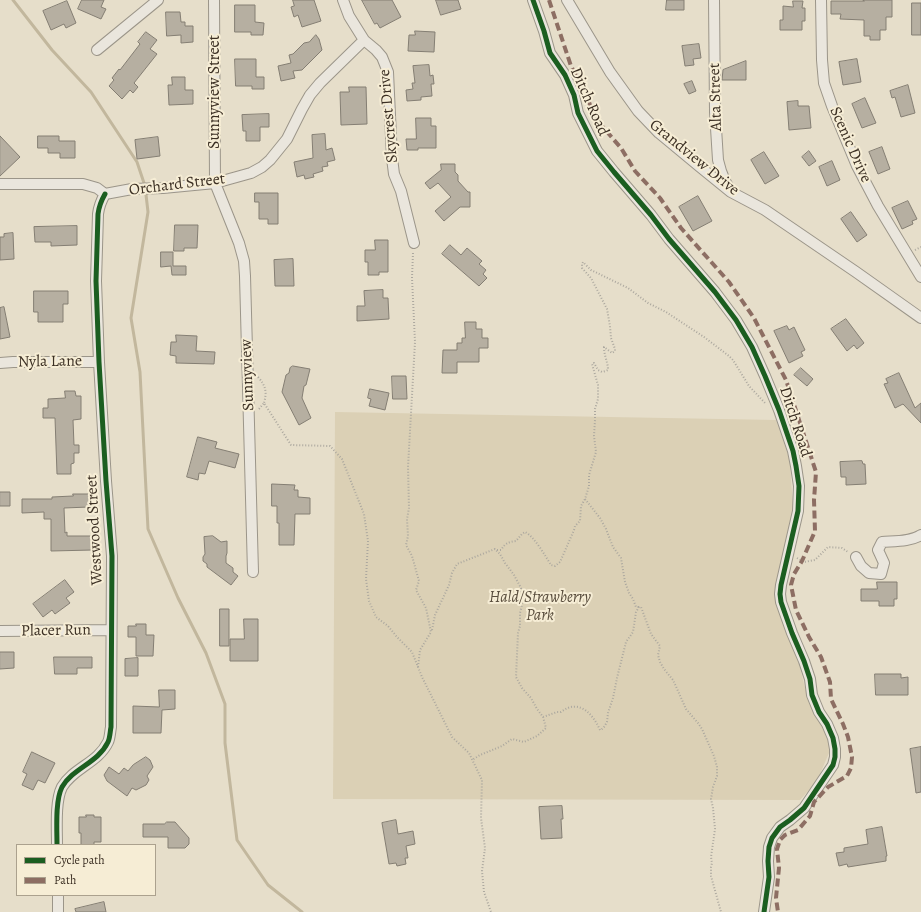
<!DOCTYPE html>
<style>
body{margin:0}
#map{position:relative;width:921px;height:912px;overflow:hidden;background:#e6deca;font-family:Alegreya,serif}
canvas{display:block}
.legend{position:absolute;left:16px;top:844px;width:140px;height:52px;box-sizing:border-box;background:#f6edd5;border:1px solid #aba18e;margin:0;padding:5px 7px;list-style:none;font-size:12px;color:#3b2f23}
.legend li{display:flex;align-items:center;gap:8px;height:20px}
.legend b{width:20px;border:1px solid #aba18e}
</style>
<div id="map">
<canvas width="921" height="912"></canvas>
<ul class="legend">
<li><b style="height:5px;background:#1b5e20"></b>Cycle path</li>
<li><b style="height:5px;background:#8d6e63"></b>Path</li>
</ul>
</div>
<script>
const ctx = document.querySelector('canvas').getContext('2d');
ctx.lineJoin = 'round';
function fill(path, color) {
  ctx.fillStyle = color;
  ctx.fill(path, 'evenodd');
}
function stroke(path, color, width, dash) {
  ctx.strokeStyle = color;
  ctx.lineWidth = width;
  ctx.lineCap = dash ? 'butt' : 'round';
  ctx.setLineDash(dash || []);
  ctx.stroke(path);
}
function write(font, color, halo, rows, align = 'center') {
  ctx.font = font + ' Alegreya,serif';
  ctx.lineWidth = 4;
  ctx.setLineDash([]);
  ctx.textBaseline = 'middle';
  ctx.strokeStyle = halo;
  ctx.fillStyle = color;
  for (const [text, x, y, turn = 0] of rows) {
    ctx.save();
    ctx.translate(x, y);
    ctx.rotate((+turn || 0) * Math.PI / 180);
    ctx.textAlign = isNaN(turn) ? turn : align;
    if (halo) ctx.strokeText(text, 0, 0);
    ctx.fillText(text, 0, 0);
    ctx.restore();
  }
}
const green = new Path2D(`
 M335,412L776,420L790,461L793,509L781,562L775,593L782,618L799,664L809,703L832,746L817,781L800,800L333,799Z`);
const stream = new Path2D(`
 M13,0L52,50L91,92L137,162L145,186L148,212L131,318L140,372L148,529L178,598L206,653L225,704V743L237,840L268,885L302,912`);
const building = new Path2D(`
 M82,0H104L101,7L106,9L101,19L78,9Z
 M293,0H314L321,21L302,27L298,15L294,17L291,7L294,6Z
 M362,0H392L401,17L380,28L377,23L375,24Z
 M436,0H458L461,9L441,15Z
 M667,0H684V10H666Z
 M863,0H892V17H886V30H880V40H870V36H864V20L840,19L841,14H831V1H864Z
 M67,1L76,23L66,28L64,24L51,30L43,11Z
 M793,1H803L802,8H805V21H802V30H780V20H783V6L793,7Z
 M912,3H921V35H912Z
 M235,5H255V22L264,23L263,35H251V32H235Z
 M166,12H180L181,22H185V26H193V42L181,43V35L167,36Z
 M415,31L435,32L434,52L408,51L409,35H415Z
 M146,32L157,40L150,49L157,54L134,83L138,87L133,93L130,90L122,99L109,86L114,80L112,78L119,69L120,70L140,44L138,42Z
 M316,35L319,39L322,50L302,70L293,71L295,78L281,81L278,66L291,63L289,55L293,54L304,43L309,42Z
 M699,44L701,58L693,59L694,65L685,66L682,46Z
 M235,59H256V77H264V89H252V86H236Z
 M857,59L861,82L843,85L839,62Z
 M746,61V80H722L723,70Z
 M429,65L430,76L433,75L434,84H431L432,96L421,97V100L407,101L406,90L413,89L412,83H415L413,66Z
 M172,77H185V90H193V104L169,105L168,85H172Z
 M692,81L696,91L689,94L684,84Z
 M908,85L915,113L901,117L895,97L892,98L890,91Z
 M349,87H366L367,124L341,125L340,92H349Z
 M865,98L876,123L862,128L852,104Z
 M798,101V106H809L811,128L789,130L787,102Z
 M269,114V127H260V141H246V131H243L242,115Z
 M416,118H431V126H436V148H418V150H407L406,139H416Z
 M325,134L326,150L332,148L335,160L327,162L328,166L322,167L323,171L313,174L314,177L305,179L304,175L297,177L294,162L313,158L312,135Z
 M0,136L20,157L0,176Z
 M38,136H59V141H75V158H60V153H48V148H38Z
 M158,137L160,156L137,159L135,140Z
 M882,147L890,169L878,174L869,152Z
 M809,151L816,161L809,166L802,157Z
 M764,152L779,176L765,184L751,160Z
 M832,161L840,180L827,186L819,167Z
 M441,164H455V172L458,175V181L468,192H470V207H460L444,221L435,211L451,197L438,183L430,189L425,183L441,170Z
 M255,193H278V224H268V219H259V202H255Z
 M698,196L712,221L693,231L679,207Z
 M908,201L917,219L912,221L913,224L902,229L892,208Z
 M851,212L867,235L857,242L841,219Z
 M175,225H198L197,248H184V251H174Z
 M77,226V245L51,246V242H35L34,227Z
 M13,233L14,259L0,260V237H4V234Z
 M375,240H388V272H379V275H368V262H365V250H375Z
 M450,245L461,255L467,248L482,261L479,264L486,270L483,274L487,278L479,286L442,254Z
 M161,252H173V266H186V275H172L171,266L161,267Z
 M293,259L294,286H275L274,260Z
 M383,290V298H388L389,319L357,321V306H365L364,291Z
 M34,291H68V304H63V322H38V312H34Z
 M4,307L10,337L0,339V308Z
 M846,319L864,343L857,349L854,345L847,351L831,329Z
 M465,322H476V329H482V338H488V348H479V362H457V373H442L443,350H457V343H462V338H465Z
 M787,326L789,330L794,327L805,350L801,352L803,356L789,363L774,331Z
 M176,335L197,336L196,351L215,352L214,364L176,363V356L170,355L171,342H176Z
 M293,366L310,369L306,385L304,386L302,398L311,418L299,425L282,392L286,375L289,373L290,368Z
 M801,368L813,379L807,386L794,375Z
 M899,373L915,408L921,403V423L903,404L895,408L884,384L888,383L886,379Z
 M392,376H406L407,399H393Z
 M370,389L389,393L385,410L369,406L371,399L368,398Z
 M65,391H75L76,396H81V419L73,420L74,445H79V453H74V463L71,464V474H57L55,418H43V408H48V399L65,398Z
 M198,437L217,442L215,448L239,454L235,468L209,461L205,474L199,473L198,480L187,477Z
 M862,461L863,464H865L866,484L846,485V477H841L840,462Z
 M272,484L295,485L294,490H298V497L310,498V514H295L294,545H279V523H277V506H272Z
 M0,492H10V506H0Z
 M73,494H89V507L64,508L65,533L67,532V536H93V550L51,551V519H44V512L22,513V499H52V497L73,496Z
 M213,536L221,542L227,541V553L226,556V563L233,568V572L238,576L231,585L207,567V564L203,561V557L205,554L204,537Z
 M65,580L74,592L66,598L70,603L55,614L52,610L43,617L33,604Z
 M877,582H897V599H894V606H879V601H861V589H877Z
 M220,609H229V646H220Z
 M244,619H258V661H230V639H244Z
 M136,624H146V635H154L153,656H136V637H128V626H136Z
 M0,652H14V668L0,669Z
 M54,657H92V668H77V674H55Z
 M138,658V676H125V659Z
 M875,674H901V678L908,677V695H876Z
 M159,690H175V709L162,710L161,733H133V706L159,707Z
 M921,747V792L916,793L910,749Z
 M32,752L55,763L45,783L38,780L33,790L22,785L27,774L23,772Z
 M146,757L150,760L153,767L147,776L149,780L146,785L136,790L132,788L127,796L107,781L104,775L109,767L119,774L124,768L128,771L133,765Z
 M562,806L563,819H561L562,838L541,839L539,807Z
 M86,815H94V817H101V842H94V845H81V833H79V817H86Z
 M396,820L398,834L413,831L415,844L406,846L408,858H405L406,864L397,866L396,863L389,864L382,823Z
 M167,822H175L189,838V844L185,848H168V837H143V824H164Z
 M882,827L887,856H886V861L848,867L847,864L839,866L836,853L844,852V848L868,844L866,830Z
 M104,902L106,912H76L75,909Z`);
const path = new Path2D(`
 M915,250L921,247
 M413,253L412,278L415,342L408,467L409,508L407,519L408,536L406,545L412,556L419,581L416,590L426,608L431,632L420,650L418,667
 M258,377C266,386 267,392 264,403
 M259,409L264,403L291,445L330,446L342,459L364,514L368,541L366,579L369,601L376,617L388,626L397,637L412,652L422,677L452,737L469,753L482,780L481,818L485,848L482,871L484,892L491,912
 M585,499L600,518L606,529L613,547L621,558L625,582L629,593L633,599L636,607H639
 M497,550H501C505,543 509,542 516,541L522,534L525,532C534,536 546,557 551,565L555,566L560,562L574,530L575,526L580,521L581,506L585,499L589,486V475L596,452L594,436L595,420V409L598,399V385L592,364L594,363L598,370L602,372L606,371L608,370C608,362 604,356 604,347L612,353L615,351V349L611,338L610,326L607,309L591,278L582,268V264L583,262L591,270L628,288L648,303L666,312L704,337L729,356L733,360L749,386L765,403
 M797,558L804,562L815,560L828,547L842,548L848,552
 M432,630L435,615L449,585L452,573L457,564L495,549L500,554L505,563L514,575L521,588L522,605L520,613V626L518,633L516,677L522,688L531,698L537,709L543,717L546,728L537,736L524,742L512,739L502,746L480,755L472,760
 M543,717L557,712H561C579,698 593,714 600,730H601L604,727L607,722L608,713L613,698L617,678L626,642L633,632L636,612L639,607H641L651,634L660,646L658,655L660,662L664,669L673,680L686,709L698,723L702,729L714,756L717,767V776L713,787L711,799L713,808L715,829L711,857L712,863L711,867V876L721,912`);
const minor = new Path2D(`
 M214,0L215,183L239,243L244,261L245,276L253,572
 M343,0L349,16L364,40L376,50L382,57L388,72L392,158L394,174L401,191L414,243
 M533,0L544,31L550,53L565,75L574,95L578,113L597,151L614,172L651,215L669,239L715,292L736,320L752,347L765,376L779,410L793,451L796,466L799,486L798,511L781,585L780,594L781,602L792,633L804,661L810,679L812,695L819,712L827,724L833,738L835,749V757L833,765L804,808L790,820L780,827L772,838L769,847L768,861L769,877L764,912
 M567,0L610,72L638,111L659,133L700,167L731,192L765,210L856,272L921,318
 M714,0L715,112L718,160L721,171L725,181L729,188
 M821,0L822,60L824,83L832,106L857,166L878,206L921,277
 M97,50L158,0
 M0,184H83L97,188L105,194L132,189L163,188L215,183L251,173L262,167L270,160L287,139L302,109L310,95L320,83L364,40
 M0,363L13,362H99
 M856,557L861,566L869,573L881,574L884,563L878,550L882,542C894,541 910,542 921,535
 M0,631L111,630
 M57,845C57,829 55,801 62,787C73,768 98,763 108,742C110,738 110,732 111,727L112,556L106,481L99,362L96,281L98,214C99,206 101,201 105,194
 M58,895V912`);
const quiet = new Path2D(`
 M549,0L571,66L587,96L592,111L602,126L621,148L635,171L660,198L681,228L729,282L754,318L786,380L816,472L814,500L815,531L802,561L794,574L791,585L796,610L809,637L821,657L830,682L831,699L843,724L848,737L852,757L851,768L847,776L828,787L814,802L810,816L798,830L785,835L780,840L777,849L779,868L776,898L778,912`);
const cycleway = new Path2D(`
 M533,0L544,31L550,53L565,75L574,95L578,113L597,151L614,172L651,215L669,239L715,292L736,320L752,347L765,376L779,410L793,451L796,466L799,486L798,511L781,585L780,594L781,602L792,633L804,661L810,679L812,695L819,712L827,724L833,738L835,749V757L833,765L804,808L790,820L780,827L772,838L769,847L768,861L769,877L764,912
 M57,845C57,829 55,801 62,787C73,768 98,763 108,742C110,738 110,732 111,727L112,556L106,481L99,362L96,281L98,214C99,206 101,201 105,194`);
const streetNames = [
 ["Sunnyview Street",215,92,-90],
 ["Alta Street",716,97,-92],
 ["Ditch Road",589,102,66],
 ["Skycrest Drive",389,116,-95],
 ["Scenic Drive",850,145,66],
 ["Grandview Drive",694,158,39],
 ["Orchard Street",177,185,-7],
 ["Nyla Lane",50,362,-1],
 ["Sunnyview",248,375,-92],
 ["Ditch Road",795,422,72],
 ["Westwood Street",95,530,-93],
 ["Placer Run",56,631,-1]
];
const parkNames = [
 ["Hald/Strawberry",540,598],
 ["Park",540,616]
];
fill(green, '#dbd0b5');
stroke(stream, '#c2b79d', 3);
fill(building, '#b6afa1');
stroke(building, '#847e73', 1);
stroke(minor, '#9b9589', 12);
stroke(path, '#aca89f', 2, [1, 2]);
stroke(minor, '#eae6dd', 10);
stroke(quiet, '#8d6e63', 4, [8, 4]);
stroke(cycleway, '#1b5e20', 5);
write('16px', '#3b2f23', '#f6edd5', streetNames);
write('italic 16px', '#594d3d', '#f6edd5', parkNames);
</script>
